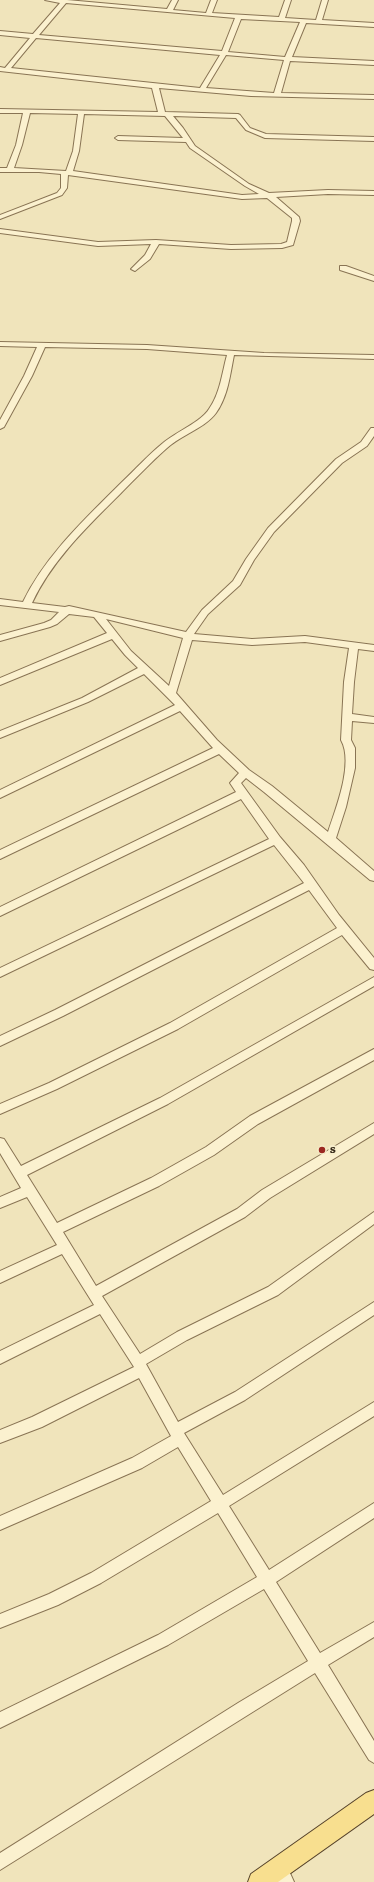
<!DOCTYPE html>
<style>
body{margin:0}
canvas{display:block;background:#f0e4bb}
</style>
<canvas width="374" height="1882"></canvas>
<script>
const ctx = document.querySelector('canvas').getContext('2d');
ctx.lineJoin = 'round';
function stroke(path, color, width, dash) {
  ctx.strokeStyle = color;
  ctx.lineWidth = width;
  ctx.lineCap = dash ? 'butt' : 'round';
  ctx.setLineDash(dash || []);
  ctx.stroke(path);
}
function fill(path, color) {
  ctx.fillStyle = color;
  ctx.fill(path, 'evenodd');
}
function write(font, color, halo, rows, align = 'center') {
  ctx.font = font + ' "Roboto Serif",serif';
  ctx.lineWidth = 4;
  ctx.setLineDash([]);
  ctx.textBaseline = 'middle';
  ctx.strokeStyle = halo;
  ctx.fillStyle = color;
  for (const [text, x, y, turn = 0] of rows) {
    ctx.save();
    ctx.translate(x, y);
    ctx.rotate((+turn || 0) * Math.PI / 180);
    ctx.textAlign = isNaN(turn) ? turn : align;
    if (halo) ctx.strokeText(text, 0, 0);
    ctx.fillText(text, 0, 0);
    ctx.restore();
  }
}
const minor = new Path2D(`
 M45,0H67L167,9L172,0H178L173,10L206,13L211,0H217L212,13L279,17L285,0H291L285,18L316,20L322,0H328L322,20L374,23V27L306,23L292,57L374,61V65L290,61L281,93L374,95V99L251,96L159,88L165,112L238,114L240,115L250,128L266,134L374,137V141L265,138L246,130L236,118L173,116L183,128L195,146L249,184L269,193L328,190L374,191V195L328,194L276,197L299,217L300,221L293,245L282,248L231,249L159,244L150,259L135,271L131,269L145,255L151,244L98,246L0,233V229L98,242L156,240L231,245L281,244L287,242L292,221V218L267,198L242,199L68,175L67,188L62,195L0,219V215L57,193L61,188V174L39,172H0V168H7L16,145L23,113H0V109L158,112L152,88L0,71V67L5,68L30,38L0,35V31L33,34L60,3ZM66,3L235,18L222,51L39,35ZM241,19L300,22L285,57L228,52ZM36,38L220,55L200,88L11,68ZM226,55L284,60L274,93L206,88ZM30,113L78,114L73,151L66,171L14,168L22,145ZM84,114L165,116L183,138L118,136L115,138L118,140L186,142L190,148L245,186L259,194L242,195L73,171L79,151Z
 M340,266H346L374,276V281L340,270Z
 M0,342L147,345L264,353L374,355V359L234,355C230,375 228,396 216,413C205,428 181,435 167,448C151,462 136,478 121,493C88,526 52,560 32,603L65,607L69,606L186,632L202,610L233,581L246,559L268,528L336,459L361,442L371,428H374V436L367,446L342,463L274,532L254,560L240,585L208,614L194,634L252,639L305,636L374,645V651L358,649L354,682L352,714L374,717V723L352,721L351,740L355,748V768L346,807L336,838L374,871V881L370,880L264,792L246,778L241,783L280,837L304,865L339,915L374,958V970L370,969L342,935L178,1029L57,1089L0,1114V1104L49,1083L170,1023L337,928L309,890L63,1016L0,1046V1036L55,1010L304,883L274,845L0,977V968L269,839L241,799L0,916V907L236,792L230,783L239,773L219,754L0,859V850L213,748L180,711L0,798V790L175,705L144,674L88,702L0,738V731L82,698L138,668L125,655L112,639L0,685V678L107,633L94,617L69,614L57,624L50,627L0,641V635L44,623L51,620L59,612L0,605V599L23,602C45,556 85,519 121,483C135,470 148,455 163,443C176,432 201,422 209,409C220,394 222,373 227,355L147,349L45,347L32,376L4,427L0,429V420L24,376L37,347L0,346ZM106,619L183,638L169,686L131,651ZM192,640L252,645L305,642L349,648L344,682L341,740C354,763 336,808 328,832L272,786L249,770L217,740L176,693Z
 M374,977V986L168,1104L27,1175L57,1223L151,1178L206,1147L250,1116L374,1049V1060L258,1124L214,1155L159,1186L63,1232L96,1286L237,1209L262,1190L374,1123V1134L270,1198L245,1217L102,1296L140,1354L177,1332L268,1287L374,1212V1224L278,1295L187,1340L146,1364L178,1422L235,1392L374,1302V1315L245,1400L184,1433L223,1495L374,1402V1416L229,1506L269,1570L374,1503V1518L276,1582L320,1653L374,1622V1637L328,1665L374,1741V1763L369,1760L315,1673L0,1870V1853L238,1703L308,1661L264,1589L168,1645L0,1728V1712L158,1635L257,1577L218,1513L101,1583L58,1605L0,1628V1614L49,1594L91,1573L211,1501L178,1447L142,1468L0,1530V1516L132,1458L171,1436L139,1378L42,1427L0,1443V1430L32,1417L134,1367L100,1314L0,1364V1351L94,1305L62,1254L0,1283V1271L57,1245L27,1197L0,1208V1197L21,1188L0,1153V1138L4,1139L21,1166L160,1098Z
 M279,1860L285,1862L294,1882H278L271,1868L273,1862Z`);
const major = new Path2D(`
 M374,1790V1814L278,1882H248L251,1874L366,1793Z`);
const markers = [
 [322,1150,4,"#9b2820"]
];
const poiNames = [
 ["s",330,1150]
];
stroke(minor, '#897454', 2);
stroke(major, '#554129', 2);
fill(minor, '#fbf1cf');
fill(major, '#f8df8f');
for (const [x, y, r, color] of markers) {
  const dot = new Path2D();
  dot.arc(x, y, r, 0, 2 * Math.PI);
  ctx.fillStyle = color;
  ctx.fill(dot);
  stroke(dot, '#f7eecb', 1.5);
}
write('bold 11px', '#372a1a', '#f7eecb', poiNames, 'left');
</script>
